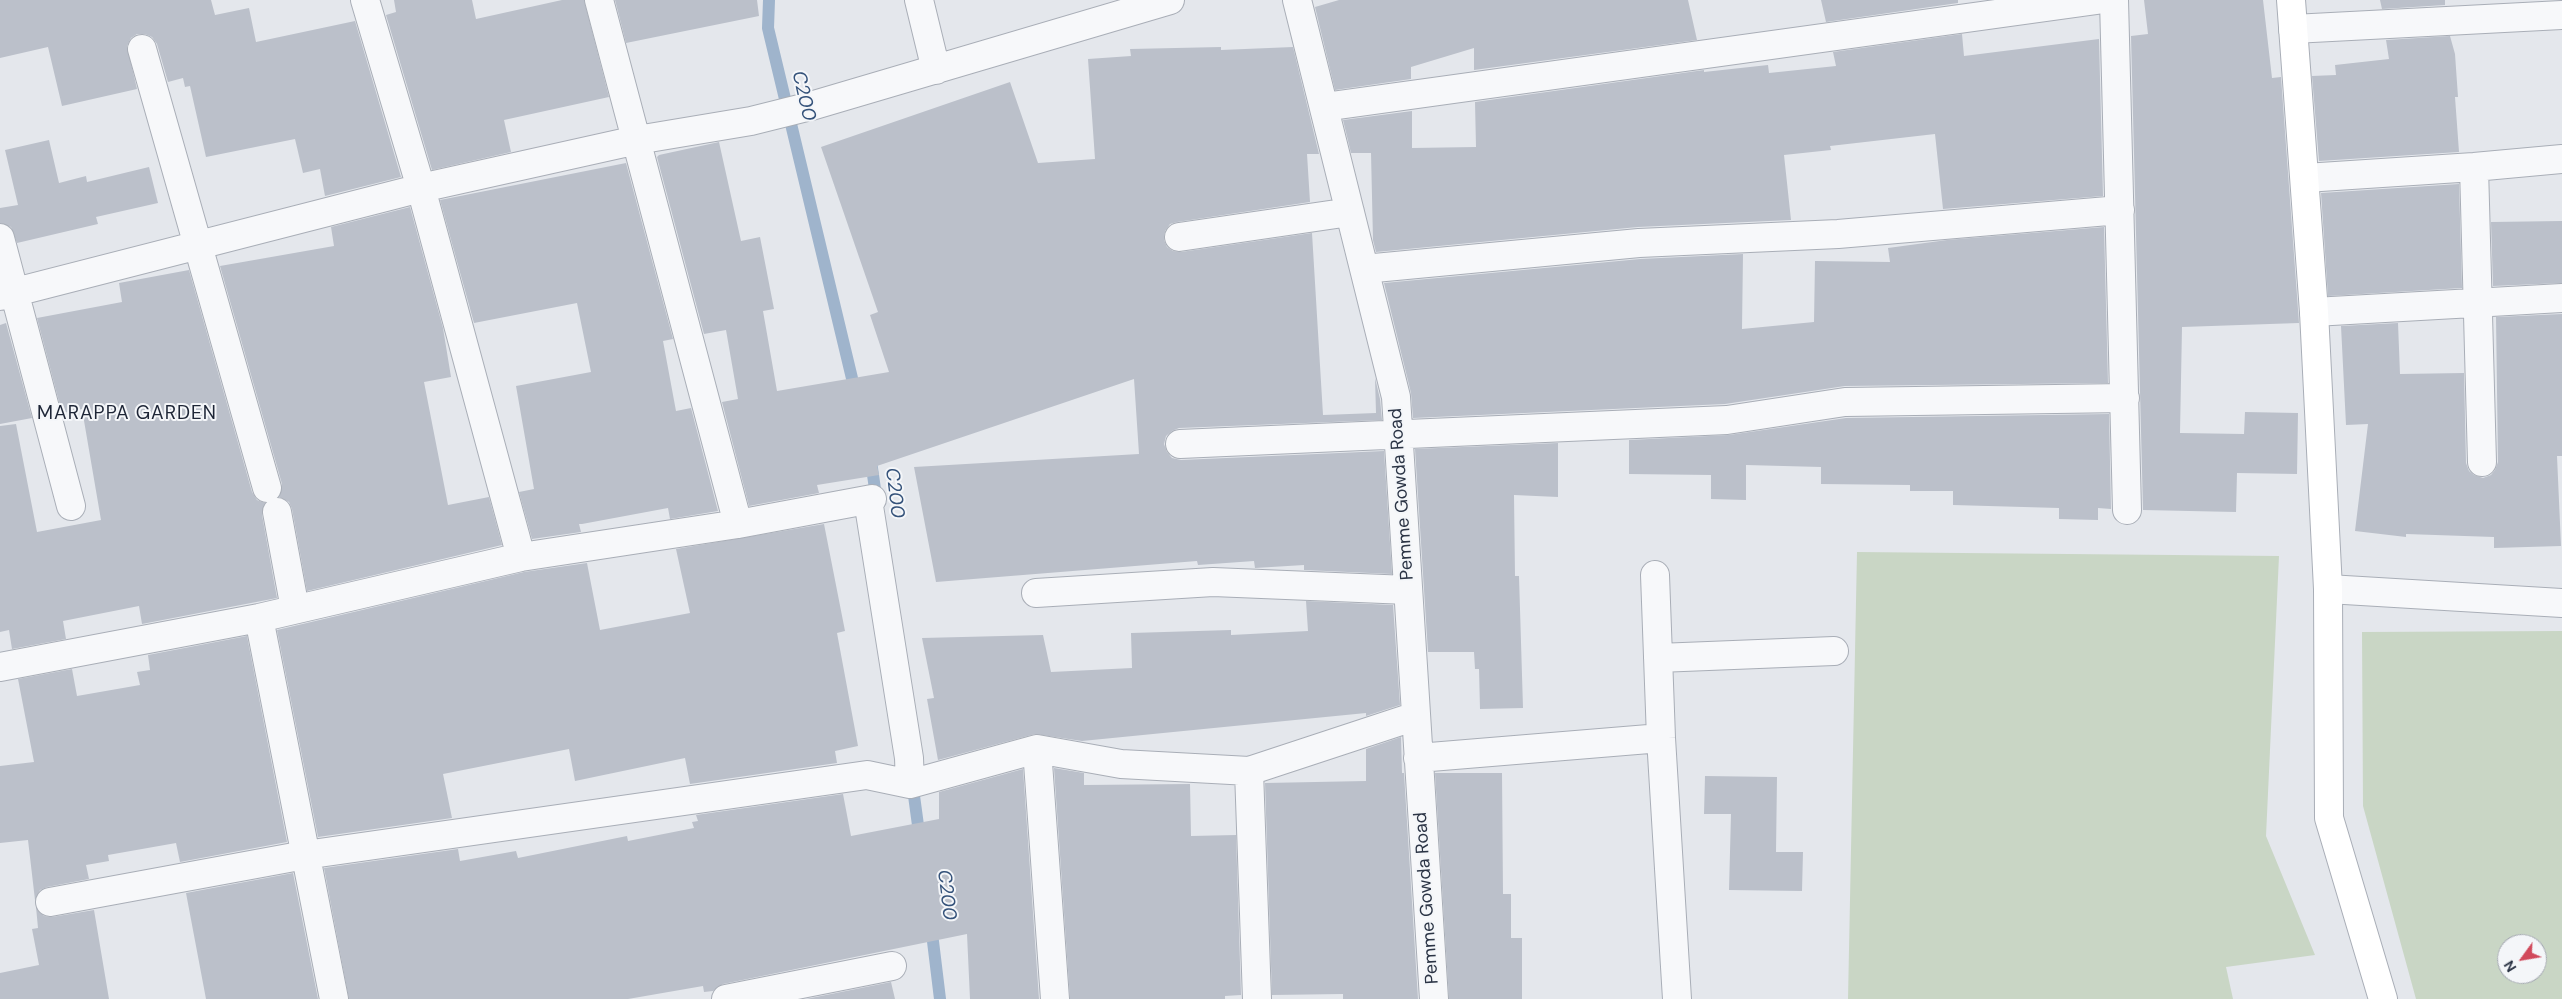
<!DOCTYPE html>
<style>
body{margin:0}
#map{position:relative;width:2562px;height:999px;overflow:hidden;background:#e4e7ec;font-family:"DM Sans",sans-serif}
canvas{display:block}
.north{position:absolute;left:2497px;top:934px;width:50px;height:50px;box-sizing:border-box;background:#f4f6f9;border:1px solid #a4a8b1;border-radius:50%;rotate:238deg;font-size:14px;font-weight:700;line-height:20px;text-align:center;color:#2b3445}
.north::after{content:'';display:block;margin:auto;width:18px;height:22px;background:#d1495b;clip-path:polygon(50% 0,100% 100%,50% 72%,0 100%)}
</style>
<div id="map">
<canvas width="2562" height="999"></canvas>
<div class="north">N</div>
</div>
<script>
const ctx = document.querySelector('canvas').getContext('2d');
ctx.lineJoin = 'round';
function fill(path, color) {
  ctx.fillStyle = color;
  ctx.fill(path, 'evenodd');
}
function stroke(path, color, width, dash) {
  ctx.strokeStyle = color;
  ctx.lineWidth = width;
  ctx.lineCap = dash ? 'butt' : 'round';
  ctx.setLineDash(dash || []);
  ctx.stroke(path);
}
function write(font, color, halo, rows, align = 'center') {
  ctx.font = font + ' "DM Sans",sans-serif';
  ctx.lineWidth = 4;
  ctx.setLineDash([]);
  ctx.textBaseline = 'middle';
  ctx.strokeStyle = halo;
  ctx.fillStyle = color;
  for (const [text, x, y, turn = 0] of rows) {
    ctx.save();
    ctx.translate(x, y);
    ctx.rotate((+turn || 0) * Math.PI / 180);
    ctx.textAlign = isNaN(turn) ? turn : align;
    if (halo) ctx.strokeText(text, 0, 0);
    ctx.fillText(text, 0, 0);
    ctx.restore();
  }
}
const green = new Path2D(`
 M1857,552L2279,556L2266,836L2315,955L2226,967L2233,999H1848Z
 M2562,631V999H2416L2363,806L2362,632ZM2507,944H2537V974H2507Z`);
const stream = new Path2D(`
 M769,0L768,28L856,395
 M871,461L877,503
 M912,781L920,840
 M931,925L940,999`);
const building = new Path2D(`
 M0,0H211L215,15L249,8L256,42L355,21L401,177L325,196L320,169L303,173L295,139L206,157L190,86L185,87L183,78L168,82L157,44L152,37L145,34H137L131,38L127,46L137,89L62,106L48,47L0,58Z
 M394,0H472L476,19L562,0H584L609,97L504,120L511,152L432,170L386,15L396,12Z
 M615,0H757L759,16L626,43Z
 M1339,0H1688L1697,40L1474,70V48L1411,67V79L1335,90L1315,7Z
 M1821,0H1958V3L1826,22Z
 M2144,0H2263L2272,78L2281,77L2299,323L2182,327L2180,433L2244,434L2245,412L2298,413L2297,474L2237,473L2236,512L2143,510L2131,36L2148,34Z
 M2380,0H2445V5L2382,9Z
 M1962,34L1964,56L2099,39L2103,196L1943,209L1935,134L1830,146L1831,150L1784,155L1791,220L1638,227L1376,252L1373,240L1371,153H1351L1343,120L1412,111V148L1476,147L1475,102L1704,70V72L1768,65L1769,73L1836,66L1833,52Z
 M2450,36L2455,54L2458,97H2455L2459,152L2319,161L2312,76L2336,75L2335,65L2389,59L2386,40Z
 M1221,47V50L1293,47L1319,154H1307L1310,202L1177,222L1170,224L1165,231L1164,240L1167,247L1173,251L1181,252L1312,233L1323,415L1376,413L1375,378L1380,399L1382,420L1179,428L1172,431L1166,436L1164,444L1167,452L1172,458L1181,460L1384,451L1392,574L1304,570V565L1255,568L1254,561L1198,565L1197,561L936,582L914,467L1139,454L1134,379L877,466L879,475L817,485L819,493L749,506L722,402L738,399L726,330L704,334L657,157L659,155L719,142L741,241L760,237L774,309L763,311L777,391L889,372L870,315L878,312L821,147L1010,82L1038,163L1095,159L1088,59L1131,56L1130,49Z
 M49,140L59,183L86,176L87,182L149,167L158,203L96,217L98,224L17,243L11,227L0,223V208L18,205L5,150Z
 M626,163L673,339L663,341L676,411L691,408L718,511L670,519L668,508L582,524H579L581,532L532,539L519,492L534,489L516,386L591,372L577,303L474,323L440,200Z
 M2459,184L2462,288L2328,296L2321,193Z
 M410,207L443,328L451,377L424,382L448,505L489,497L502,545L307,591L292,509L289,502L279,497L282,484L220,266L334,246L331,227Z
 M2562,221V283L2493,286L2491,222Z
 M2104,227L2108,383L1845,386L1725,404L1413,418L1411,393L1384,283L1640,259L1743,254L1742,329L1814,322L1815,261L1890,262L1888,248L1947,240Z
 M189,270L252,492L257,500L265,503L262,515L277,598L142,624L139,606L63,621L66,639L12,649L9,630L0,632V426L16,424L37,532L101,520L82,409L62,413L37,318L122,302L119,283Z
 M2562,314V456H2557L2561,546L2494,548V537L2406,534V537L2355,531L2368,424L2346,425L2341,326L2398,323L2400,374L2464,373L2466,463L2469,471L2474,475L2483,478L2491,475L2495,470L2498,462L2496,317Z
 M6,323L32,418L0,424V325Z
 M2109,414L2111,509L2098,508V520L2059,519V508L1953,505V491H1910V485L1821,484V467L1746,465V500L1711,499V475L1629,474V440L1729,435L1846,418Z
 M1558,443V497L1514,495L1515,576H1519L1523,708L1480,709L1479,669H1475L1474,652H1428L1415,449Z
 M824,524L845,631L837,633L858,746L835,751L837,763L690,784L685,758L575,781L569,749L443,774L452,818L318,837L277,630L524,572L587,563L600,630L690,613L676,549Z
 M1306,601L1393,605L1400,705L1366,716V713L1082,741L1035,734L938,760L927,699L934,698L922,638L1043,635L1051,672L1132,668L1131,633L1231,630V635L1308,631Z
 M247,636L287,842L180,862L176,843L108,855L109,861L86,865L89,879L47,887L40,890L35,900L28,840L0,843V766L34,762L18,679L72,669L77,696L140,685L137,672L150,670L148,655Z
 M1401,737L1402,773H1404L1418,999H1343V994L1272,995L1265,783L1366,781V749Z
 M1054,768L1084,773V785L1190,784L1191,836L1236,835L1241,995L1225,996V999H1070Z
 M1023,769L1039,999H970L967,934L723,984L713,991L704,992L703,986L628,999H349L324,868L458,849L460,861L516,851L518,858L627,836L628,841L694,828L692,822L698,821L696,815L843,794L851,836L939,819V792Z
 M1435,773H1502L1503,894H1511V938H1522V999H1449Z
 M1705,776L1777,777L1776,852H1803L1802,891L1729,890L1731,814H1704Z
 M293,873L318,999H206L186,893Z
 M36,907L44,916L52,917L94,910L109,999H0V973L39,965L32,929L38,928Z
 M891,982L895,999H806Z`);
const street = new Path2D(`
 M365,0L421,188L521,557
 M599,0L738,524
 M919,0L936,70
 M1297,0L1396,397L1434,999
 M2114,0L2127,510
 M2293,29L2562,15
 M142,49L267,488
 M1324,107L2097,0
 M2474,167L2482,462
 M2305,178L2474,167L2562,159
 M1179,237L1350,212
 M0,238L71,506
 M1364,269L1639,243L1838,234L2120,210
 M0,296L421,188L637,140L751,121L811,106L1170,0
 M2314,312L2562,298
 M1180,444L1727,420L1845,402L2125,398
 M868,500L909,758L910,784
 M277,512L295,609
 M1655,575L1661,738L1677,999
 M2328,589L2562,603
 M1036,593L1213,582L1408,590
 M259,618L334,999
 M1658,658L1834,651
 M0,667L259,618L521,557L738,524L872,499
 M1037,749L1055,999
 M1418,758L1661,738
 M1249,771L1257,999
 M50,902L305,855L867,775L910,784L1037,749L1121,764L1249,771L1416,716
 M726,999L892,966`);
const secondary = new Path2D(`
 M2291,0L2314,312L2328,589L2329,818L2383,999`);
const streetNames = [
 ["Pemme Gowda Road",1402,494,-94],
 ["Pemme Gowda Road",1427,898,-94]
];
const waterNames = [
 ["C200",803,96,77],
 ["C200",894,493,83],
 ["C200",946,895,83]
];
const neighbourhoodNames = [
 ["MARAPPA GARDEN",127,414]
];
fill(green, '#c9d6c5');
stroke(stream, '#9fb4cc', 12);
fill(building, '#bbc0ca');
stroke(street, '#a9aeb7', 30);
stroke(secondary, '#a9aeb7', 30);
stroke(street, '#f7f8fa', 28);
stroke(secondary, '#fff', 28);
write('18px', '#2b3445', '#f4f6f9', streetNames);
write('italic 19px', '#34527a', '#f4f6f9', waterNames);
ctx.letterSpacing = '1px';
write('19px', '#1d2536', '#f4f6f9', neighbourhoodNames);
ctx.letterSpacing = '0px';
</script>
